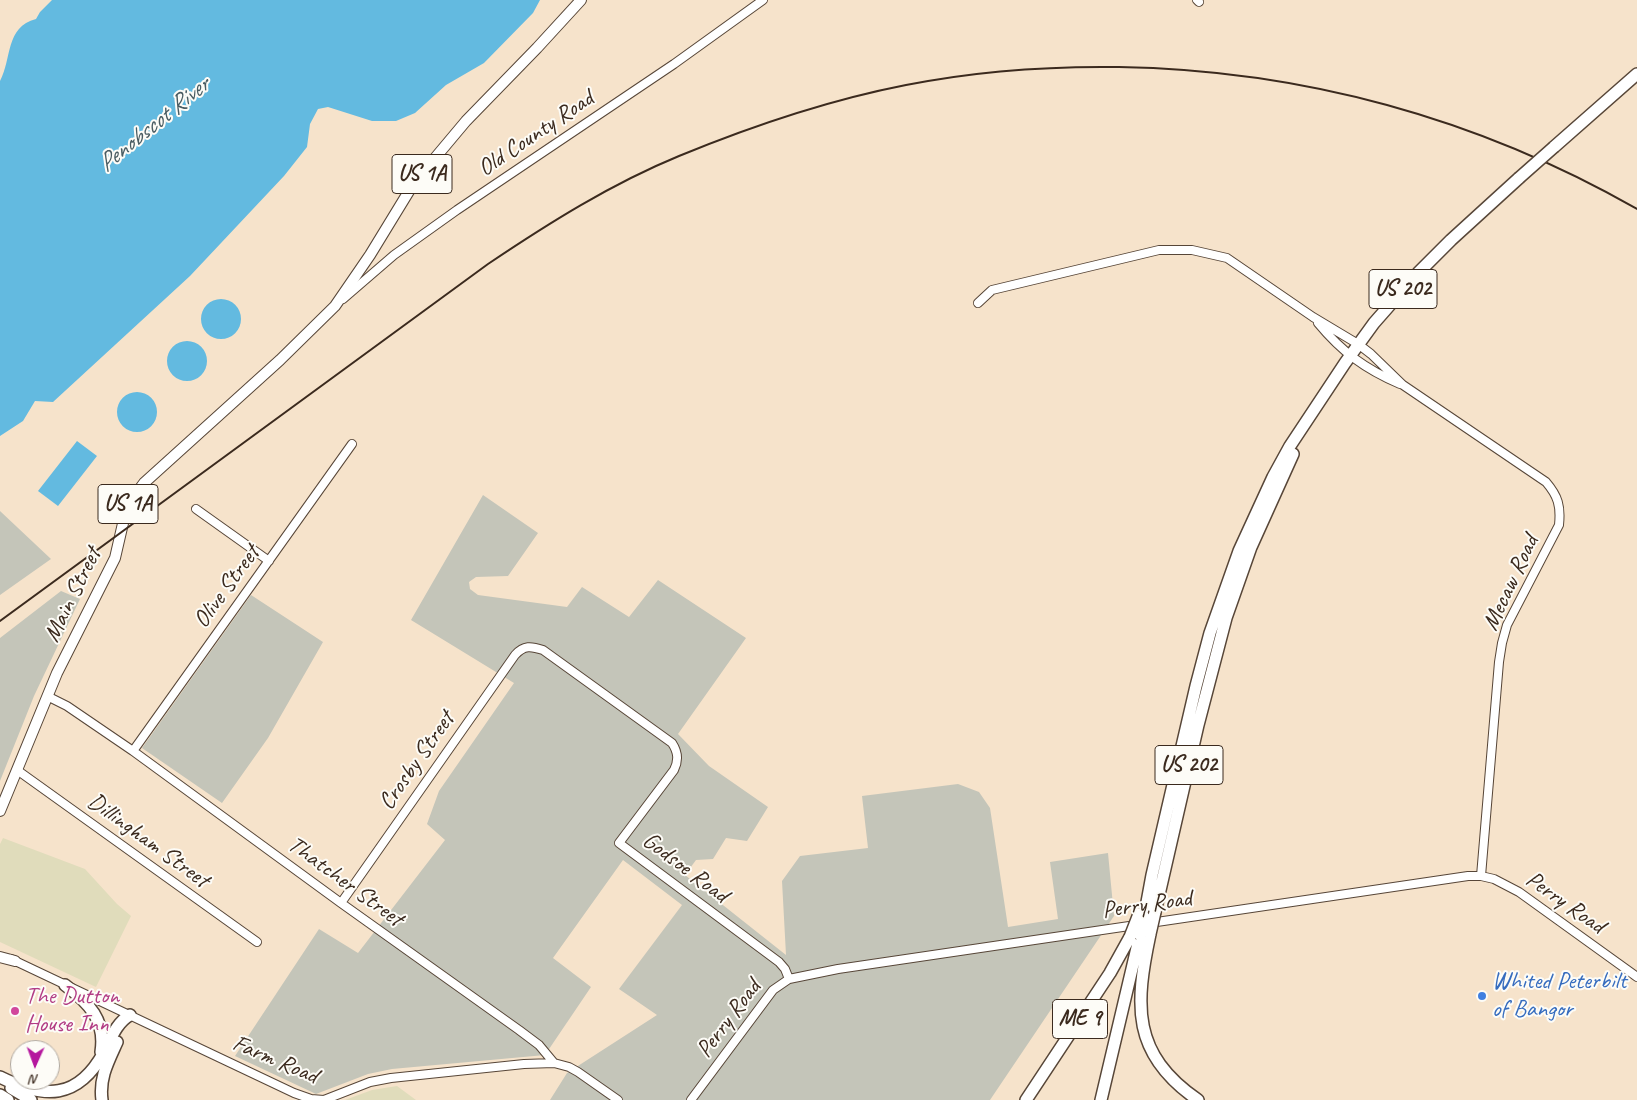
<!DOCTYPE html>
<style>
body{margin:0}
#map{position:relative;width:1637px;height:1100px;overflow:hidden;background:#f6e3cb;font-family:Caveat,sans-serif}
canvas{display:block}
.north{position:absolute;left:10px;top:1040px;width:50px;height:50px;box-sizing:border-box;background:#fdfcf7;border:1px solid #afa8a0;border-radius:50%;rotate:182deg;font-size:14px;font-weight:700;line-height:20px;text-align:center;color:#3b2a1e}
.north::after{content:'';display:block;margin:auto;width:18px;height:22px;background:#b5179e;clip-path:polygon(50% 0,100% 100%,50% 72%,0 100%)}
</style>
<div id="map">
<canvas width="1637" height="1100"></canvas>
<div class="north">N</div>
</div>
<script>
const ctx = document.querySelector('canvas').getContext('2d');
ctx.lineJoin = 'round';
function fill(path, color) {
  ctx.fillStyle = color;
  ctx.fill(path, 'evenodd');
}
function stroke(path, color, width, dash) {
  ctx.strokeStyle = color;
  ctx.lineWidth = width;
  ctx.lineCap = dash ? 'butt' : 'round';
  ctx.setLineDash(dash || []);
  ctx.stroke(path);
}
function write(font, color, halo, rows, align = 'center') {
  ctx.font = font + ' Caveat,sans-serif';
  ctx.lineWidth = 4;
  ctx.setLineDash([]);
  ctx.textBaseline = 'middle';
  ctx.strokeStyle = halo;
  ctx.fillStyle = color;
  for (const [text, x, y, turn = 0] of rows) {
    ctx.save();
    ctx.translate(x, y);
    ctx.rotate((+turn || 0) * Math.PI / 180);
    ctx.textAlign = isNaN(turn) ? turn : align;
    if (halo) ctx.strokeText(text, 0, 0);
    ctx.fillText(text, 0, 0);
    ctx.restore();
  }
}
const built = new Path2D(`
 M3,838L85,869L117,904L131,916L96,987L0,942V844Z
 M397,1086L416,1100H345L372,1090Z`);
const industrial = new Path2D(`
 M483,495L538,533L508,576L476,577L469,582L470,589L478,595L567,607L582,587L629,617L658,580L746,638L678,734L709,766L768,807L747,841L726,838L713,859L696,860L685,875L786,955L782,881L800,856L868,848L862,796L958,784L979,792L990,808L1008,927L1058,919L1050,862L1108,853L1114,916L990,1100H550L567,1073L657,1015L619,989L682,905L623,860L553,958L591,987L545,1055L392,1069L368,1074L316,1094L235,1056L319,929L358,953L445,840L427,824L439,791L514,683L411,620Z
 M0,511L51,559L0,595Z
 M61,591L80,599L34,696L0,781V638Z
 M251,595L323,642L268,738L222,803L142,748Z`);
const water = new Path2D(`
 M52,0H540L533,13L484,63L446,85L415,113L396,121H372L328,107L318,109L310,124L307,147L284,176L190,276L53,402L35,401L23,421L0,436V81C12,59 5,27 36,19L40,12Z
 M201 319a20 20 0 1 1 40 0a20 20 0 1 1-40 0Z
 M167 361a20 20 0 1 1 40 0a20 20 0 1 1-40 0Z
 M117 412a20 20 0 1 1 40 0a20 20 0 1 1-40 0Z
 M77,441L97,456L58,506L38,491Z`);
const minor = new Path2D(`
 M1197,0L1199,2
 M343,299L394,255L457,210L674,64L763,0
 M978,303L992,290L1159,250H1192L1227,258L1313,317L1358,344L1371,354L1403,385L1546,482C1558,496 1561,506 1559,525L1507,625L1502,643L1499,662L1481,876
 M1318,323C1342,352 1365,369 1400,384
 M196,509L269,561
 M47,696L67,706L133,751L341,903L519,1030L539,1045L554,1063
 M133,751L352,444
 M17,770L257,942
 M341,903L515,655C524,645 531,646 543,650L672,743C678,752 679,760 674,770L619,843L779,962L785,969L789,979
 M1150,923L1468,876H1481L1494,879L1519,892L1637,977
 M11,959L294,1093L311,1099L324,1100L370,1082L391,1078L524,1064L554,1063L569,1067L578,1072L618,1100
 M691,1100L773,990L789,979L838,969L1136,925`);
const major = new Path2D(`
 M0,811L57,673L115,558L127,506L144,483L280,360L335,306L370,255L414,183L466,121L537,48L581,0
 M0,957L15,961`);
const highway = new Path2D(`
 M1554,147L1637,74
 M1155,912L1198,725L1226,618L1251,547L1293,454
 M1145,913L1152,875L1196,686L1210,633L1239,551L1273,477L1290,446L1345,363L1374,323L1418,273L1451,240L1519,178
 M1150,934C1135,1005 1131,1054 1198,1100
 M65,985C89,1003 106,1020 101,1052
 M0,1077C44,1099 78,1100 104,1052C111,1039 116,1023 130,1015
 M11,1088L31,1100
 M0,1095L8,1100
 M102,1100C99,1078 108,1062 117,1042
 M1026,1100L1110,973L1130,937
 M1101,1100L1140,935`);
const rail = new Path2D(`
 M0,621L488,264C549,223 611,184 679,156C752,126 829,100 906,85C976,71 1048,66 1119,67C1302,70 1478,118 1637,209`);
const highwayBridge = new Path2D(`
 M1519,178L1554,147
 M1150,934L1155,912
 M1140,935L1144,917
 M1130,937L1139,914`);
const markers = [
 [1482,996,5,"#3f7fe0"],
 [15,1011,5,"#d1479c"]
];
const shields = [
 [422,174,60],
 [1403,289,68],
 [128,504,60],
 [1189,765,68],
 [1080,1019,55]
];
const shieldNames = [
 ["US 1A",422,174],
 ["US 202",1403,289],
 ["US 1A",128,504],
 ["US 202",1189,765],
 ["ME 9",1080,1019]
];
const streetNames = [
 ["Old County Road",536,134,-34],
 ["Mecaw Road",1511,583,-65],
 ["Olive Street",227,587,-54],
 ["Main Street",73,595,-64],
 ["Crosby Street",417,761,-55],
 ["Dillingham Street",148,841,36],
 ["Godsoe Road",685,868,37],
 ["Thatcher Street",345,882,36],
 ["Perry Road",1565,903,35],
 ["Perry Road",1147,905,-8],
 ["Perry Road",729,1019,-53],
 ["Farm Road",275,1060,23]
];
const shopNames = [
 ["Whited Peterbilt",1492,982],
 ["of Bangor",1492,1010]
];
const hotelNames = [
 ["The Dutton",25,997],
 ["House Inn",25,1025]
];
const waterNames = [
 ["Penobscot River",154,125,-39]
];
fill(built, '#e0dcbb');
fill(industrial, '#c4c5b9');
fill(water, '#63bae0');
stroke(minor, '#574638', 10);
stroke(major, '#574638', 12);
stroke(highway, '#574638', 14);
stroke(minor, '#fff', 8);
stroke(major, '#fff', 10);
stroke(highway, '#fff', 11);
stroke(rail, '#3b2a1e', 2);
stroke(highwayBridge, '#574638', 14, []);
stroke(highwayBridge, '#fff', 11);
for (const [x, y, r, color] of markers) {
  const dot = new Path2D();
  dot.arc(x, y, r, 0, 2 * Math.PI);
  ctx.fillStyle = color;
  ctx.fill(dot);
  stroke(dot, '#fdfcf7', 2);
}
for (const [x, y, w] of shields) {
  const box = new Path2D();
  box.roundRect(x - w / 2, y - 19.5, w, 39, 4);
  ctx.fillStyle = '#fdfcf7';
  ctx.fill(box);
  stroke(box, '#3b2a1e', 1);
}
write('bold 22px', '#3b2a1e', null, shieldNames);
write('24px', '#3b2a1e', '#fdfcf7', streetNames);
write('24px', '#366cbe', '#fdfcf7', shopNames, 'left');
write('24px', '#b23c85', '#fdfcf7', hotelNames, 'left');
write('italic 25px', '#495c62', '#fdfcf7', waterNames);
</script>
